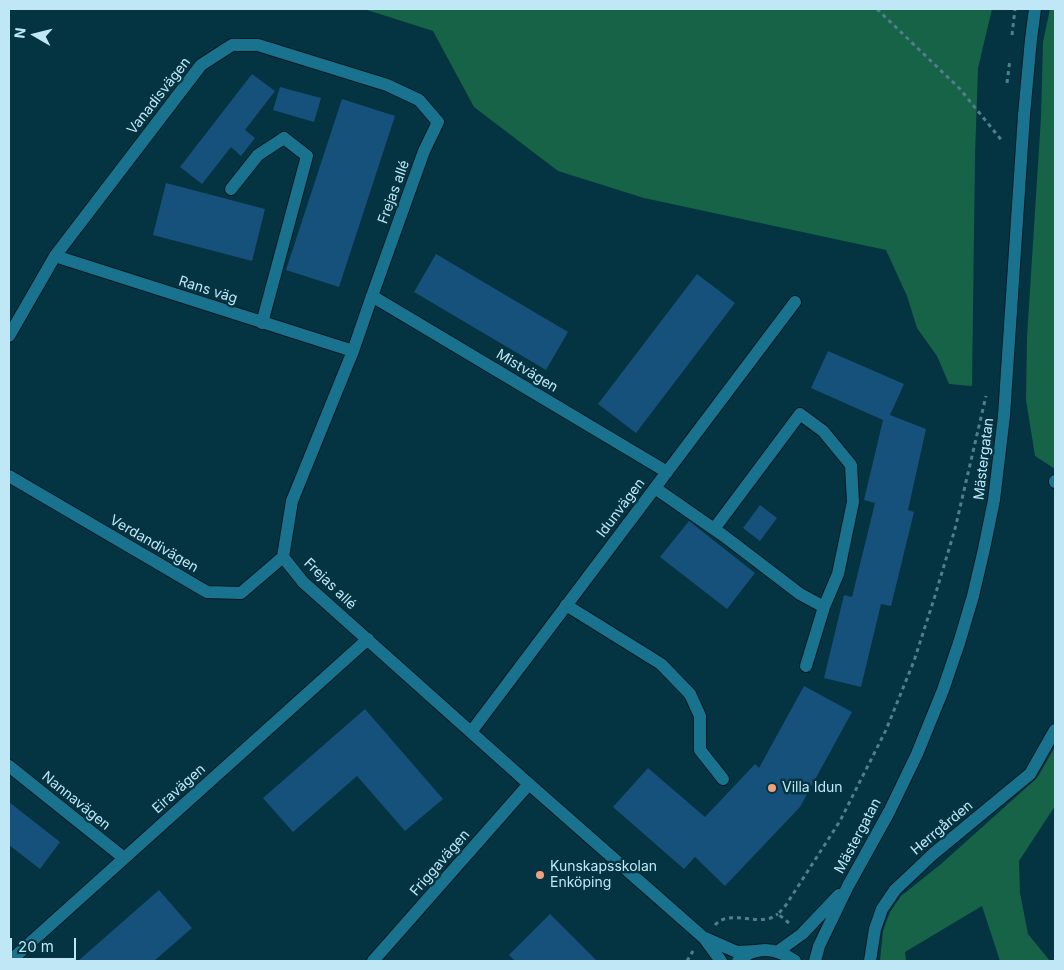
<!DOCTYPE html>
<meta charset="utf-8">
<style>
body{margin:0}
#map{position:relative;width:1064px;height:970px;overflow:hidden;background:#043442;font-family:Inter,sans-serif}
canvas{display:block}
.frame{position:absolute;inset:0;border:10px solid #c0e7f6;pointer-events:none}
.north{position:absolute;left:10px;top:10px;width:50px;height:50px;-webkit-text-stroke:4px #043442;paint-order:stroke;rotate:278deg;font-size:14px;font-weight:700;line-height:20px;text-align:center;color:#c0e7f6}
.north::after{content:'';display:block;margin:auto;width:18px;height:22px;background:#c0e7f6;clip-path:polygon(50% 0,100% 100%,50% 72%,0 100%)}
.scale{position:absolute;left:10px;top:938px;width:66px;height:22px;box-sizing:border-box;border:2px solid #c0e7f6;border-top:0;padding-left:6px;font-size:15px;line-height:18px;white-space:nowrap;color:#c0e7f6;-webkit-text-stroke:4px #043442;paint-order:stroke}
</style>
<div id="map">
<canvas width="1064" height="970"></canvas>
<div class="frame"></div>
<div class="north">N</div>
<div class="scale">20 m</div>
</div>
<script>
const ctx = document.querySelector('canvas').getContext('2d');
ctx.lineJoin = 'round';
function fill(path, color) {
  ctx.fillStyle = color;
  ctx.fill(path, 'evenodd');
}
function stroke(path, color, width, dash) {
  ctx.strokeStyle = color;
  ctx.lineWidth = width;
  ctx.lineCap = dash ? 'butt' : 'round';
  ctx.setLineDash(dash || []);
  ctx.stroke(path);
}
function write(font, color, halo, rows, align = 'center') {
  ctx.font = font + ' Inter,sans-serif';
  ctx.lineWidth = 5;
  ctx.setLineDash([]);
  ctx.textBaseline = 'middle';
  ctx.strokeStyle = halo;
  ctx.fillStyle = color;
  for (const [text, x, y, turn = 0] of rows) {
    ctx.save();
    ctx.translate(x, y);
    ctx.rotate((+turn || 0) * Math.PI / 180);
    ctx.textAlign = isNaN(turn) ? turn : align;
    if (halo) ctx.strokeText(text, 0, 0);
    ctx.fillText(text, 0, 0);
    ctx.restore();
  }
}
const green = new Path2D(`
 M364,9H992L978,68L975,156L972,386L949,384L937,356L917,328L907,296L886,250L644,198L558,171L474,107L433,31Z
 M1050,9H1055V469L1035,456L1026,400L1027,337L1041,117L1043,42Z
 M1055,747V806L1019,861L1020,893L1028,934L1050,961H1000L982,906L905,952L906,961H880L883,931L890,912L901,896L941,864L1037,778Z`);
const building = new Path2D(`
 M252,74L275,91L245,130L255,138L241,156L231,147L202,184L180,167Z
 M280,87L321,98L314,122L273,110Z
 M342,99L395,116L339,287L286,270Z
 M166,183L265,209L252,261L153,235Z
 M436,254L568,332L546,370L414,292Z
 M697,274L735,303L636,433L598,404Z
 M828,351L904,384L890,415L926,429L908,510L914,512L891,606L881,604L861,687L824,678L844,595L852,597L875,503L864,500L883,420L811,388Z
 M760,505L777,518L760,541L743,528Z
 M689,521L755,573L727,609L660,557Z
 M804,686L852,712L800,807L725,886L695,857L684,869L613,807L648,768L705,817L755,764L759,768Z
 M365,709L443,799L405,831L357,776L293,832L263,798Z
 M9,802L60,842L40,869L9,845Z
 M159,890L192,928L154,961H78Z
 M550,914L597,961H515L509,955Z`);
const path = new Path2D(`
 M877,9L960,89L1003,142
 M1012,35L1015,9
 M1007,83L1010,59
 M789,923L778,914L786,905L840,821L886,730L914,661L934,599L955,529L986,396
 M715,925C727,911 750,922 766,919C771,919 774,916 778,914
 M687,961L693,951`);
const lane = new Path2D(`
 M231,189L258,155L284,138L307,156L262,323
 M372,296L667,472
 M655,488L724,536L800,594L824,607L838,574L853,502L851,465L823,431L800,414L714,529
 M566,605L661,664L690,694L700,716V750L723,779
 M806,666L824,607`);
const street = new Path2D(`
 M55,256L353,351
 M9,336L55,256L201,65L232,45H258L387,85L419,100L438,122L424,151L372,296L353,351L292,501L283,557L303,582L529,784L704,938L721,961
 M9,476L207,592L241,593L283,557
 M1055,481V482
 M471,732L795,302
 M9,766L124,858
 M705,938L737,952L757,951
 M10,961L368,639
 M373,961L529,784
 M870,961L875,929L882,909L895,890L933,854L1030,774L1055,730`);
const secondary = new Path2D(`
 M777,952L802,934L839,895
 M738,961C757,945 776,948 795,961
 M815,961L819,946L848,886L889,812L917,754L943,690L959,643L973,596L984,549L994,500L1004,416L1024,115L1031,39L1035,9`);
const markers = [
 [772,788,5,"#f2a17e"],
 [540,875,5,"#f2a17e"]
];
const streetNames = [
 ["Vanadisvägen",159,96,-52],
 ["Frejas allé",394,192,-70],
 ["Rans väg",208,290,18],
 ["Mistvägen",527,371,31],
 ["Mästergatan",984,459,-83],
 ["Idunvägen",621,508,-53],
 ["Verdandivägen",154,544,30],
 ["Frejas allé",330,584,44],
 ["Eiravägen",179,789,-42],
 ["Nannavägen",76,801,39],
 ["Herrgården",942,828,-40],
 ["Mästergatan",858,836,-62],
 ["Friggavägen",440,863,-49]
];
const poiNames = [
 ["Villa Idun",782,788],
 ["Kunskapsskolan",550,867],
 ["Enköping",550,883]
];
fill(green, '#166347');
fill(building, '#15517a');
stroke(lane, '#011a23', 14);
stroke(street, '#011a23', 14);
stroke(secondary, '#011a23', 14);
stroke(path, '#517e8c', 3, [4, 4]);
stroke(lane, '#19738f', 12);
stroke(street, '#19738f', 12);
stroke(secondary, '#19738f', 12);
for (const [x, y, r, color] of markers) {
  const dot = new Path2D();
  dot.arc(x, y, r, 0, 2 * Math.PI);
  ctx.fillStyle = color;
  ctx.fill(dot);
  stroke(dot, '#043442', 2);
}
write('14px', '#c0e7f6', '#043442', streetNames);
write('14px', '#c0e7f6', '#043442', poiNames, 'left');
</script>
